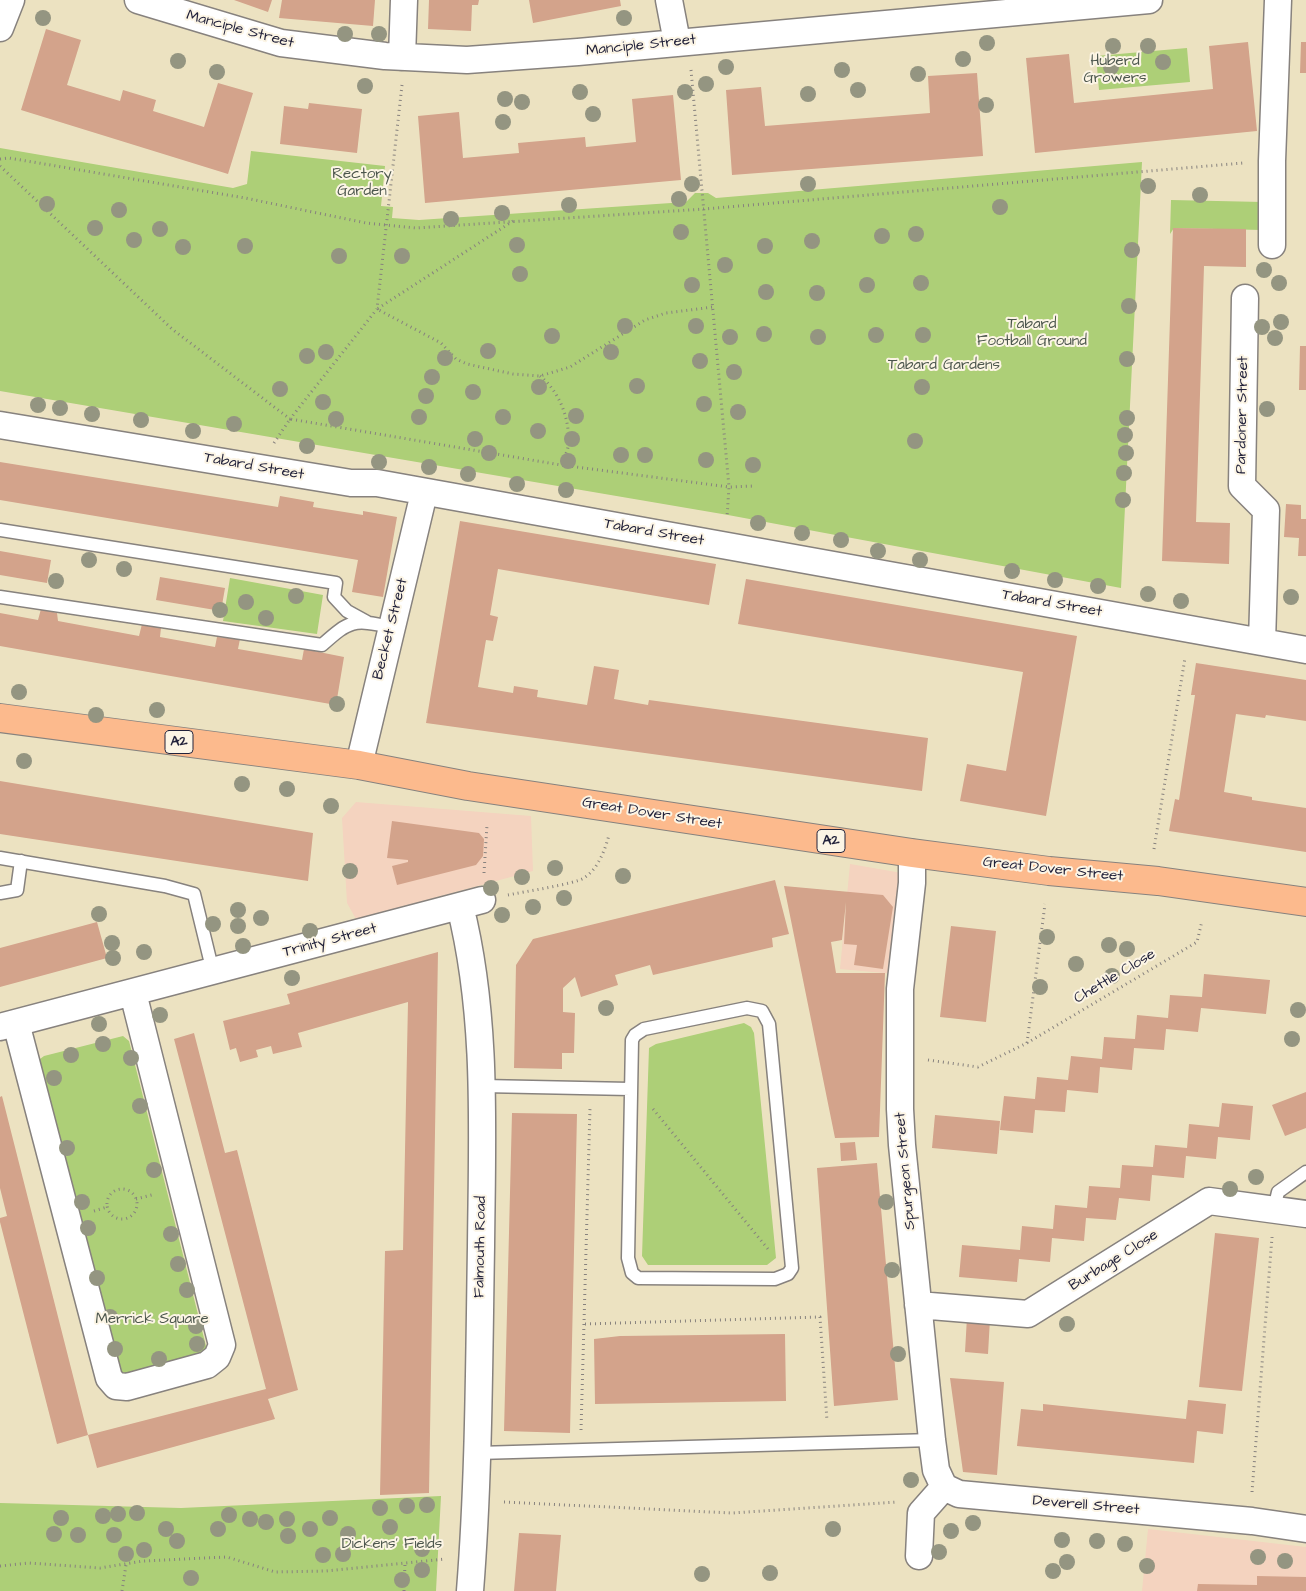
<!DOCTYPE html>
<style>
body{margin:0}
canvas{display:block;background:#ece2c1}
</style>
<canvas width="1306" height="1591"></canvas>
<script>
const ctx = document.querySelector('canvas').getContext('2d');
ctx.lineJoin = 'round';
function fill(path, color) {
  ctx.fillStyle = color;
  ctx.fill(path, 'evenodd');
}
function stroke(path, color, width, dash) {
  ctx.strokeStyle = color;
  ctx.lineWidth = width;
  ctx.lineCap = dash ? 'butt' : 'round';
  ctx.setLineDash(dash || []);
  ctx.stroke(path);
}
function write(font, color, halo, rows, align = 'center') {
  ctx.font = font + ' "Architects Daughter",sans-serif';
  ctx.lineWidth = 4;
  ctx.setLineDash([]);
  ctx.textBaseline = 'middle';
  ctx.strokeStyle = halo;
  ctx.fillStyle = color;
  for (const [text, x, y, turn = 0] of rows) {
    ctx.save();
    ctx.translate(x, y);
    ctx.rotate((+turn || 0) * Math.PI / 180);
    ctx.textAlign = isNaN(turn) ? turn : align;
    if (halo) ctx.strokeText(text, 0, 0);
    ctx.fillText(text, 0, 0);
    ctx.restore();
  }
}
const built = new Path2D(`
 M356,802L531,816L533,871L356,919L347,903L342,818Z
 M850,864L902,873L895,974L840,969Z
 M1148,1529L1306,1547V1591H1142Z`);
const green = new Path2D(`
 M1187,48L1190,82L1099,90L1096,56Z
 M0,148L233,188L247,184L251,151L385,166L381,206L393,207L392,218L419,220L686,202L695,193H708L716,198L1142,162L1121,588L728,515L0,391Z
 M1171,200L1263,202L1262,230L1174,228L1170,234Z
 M230,578L323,595L317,634L223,621Z
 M744,1023L751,1027L754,1033L776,1258L767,1265H648L642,1256L649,1048L656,1044Z
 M123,1036L129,1041L207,1350L203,1355L122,1376L40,1064V1059L44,1056Z
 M441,1496L436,1591H0V1503L181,1508Z`);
const building = new Path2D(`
 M234,0H272L268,12Z
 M282,0H375L373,26L279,18Z
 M429,0H479L478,5H472L471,31L428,29Z
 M529,0H620L621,6L533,23Z
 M46,29L81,40L67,85L120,101L123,90L156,100L153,111L204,127L218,83L253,93L228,174L21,110Z
 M1248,42L1257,131L1035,153L1026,58L1069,54L1074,103L1213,89L1209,46Z
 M1301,42H1306V73H1300Z
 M977,73L983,156L732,175L726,90L761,87L765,126L930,113L928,76Z
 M673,95L681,180L425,203L418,116L459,112L463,158L519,153L518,143L585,137L586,147L636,142L632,99Z
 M309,103L362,109L357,153L280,144L284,106L308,109Z
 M1173,228L1246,229V267L1204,266L1196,522L1230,523L1229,564L1162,561Z
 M1300,346H1306V390H1299Z
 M0,462L278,507L280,496L314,502L313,507L363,515V511L397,517L383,597L352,592L358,560L0,500Z
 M1286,504L1301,505V519H1306V556H1298L1299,538L1284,537Z
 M460,521L716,564L709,605L498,569L490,615L498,617L493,641L486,640L478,687L513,693L514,686L538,690L537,697L587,705L594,666L619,670L614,699L648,705L649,700L928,738L922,791L426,723Z
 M0,551L51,560L47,583L0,575Z
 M160,577L225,588L221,611L156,600Z
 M746,579L1077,636L1046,816L960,801L967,764L1006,771L1023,672L738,624Z
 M41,609L57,613L58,621L139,636L142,624L161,628L160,637L215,647L217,637L240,639L238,649L302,660L304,649L344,657L336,705L0,646V613L38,620Z
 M1196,663L1306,680V721L1266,715L1265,718L1236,714L1224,792L1252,797V800L1306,808V852L1169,831L1175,799L1179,800L1195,695H1191Z
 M0,781L313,833L308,881L0,834Z
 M392,821L479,833L484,839L483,856L476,865L397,885L392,866L408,862V860L387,858Z
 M775,880L789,934L772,938L773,947L653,975L650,965L615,975L618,985L581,997L575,977L563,988V1012L575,1013L574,1053H562V1069L514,1068L516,965L533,939Z
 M784,886L883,895L893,907L883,969L854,965L857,945L844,944L846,902L842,940L831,942L836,973H885L879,1137L835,1138Z
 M97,922L107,958L0,987V948Z
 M951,926L996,931L986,1022L940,1017Z
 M438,952L429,1493L380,1495L385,1251L403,1250L408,1002L298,1033L302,1047L273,1054L271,1046L256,1050L258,1057L240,1062L236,1048L230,1050L223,1021L290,1004L287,994Z
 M1204,974L1270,980L1266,1014L1201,1008L1198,1032L1166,1029L1164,1050L1134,1048L1132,1070L1100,1067L1098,1093L1067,1090L1065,1112L1035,1110L1033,1133L1000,1130L1004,1096L1035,1099L1037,1077L1068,1080L1071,1056L1102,1059L1104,1037L1135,1039L1137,1015L1168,1018L1170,995L1202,997Z
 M194,1033L225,1153L237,1150L298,1390L268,1399L275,1419L97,1468L88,1435L266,1389L174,1039Z
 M1306,1092V1128L1285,1136L1272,1105Z
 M2,1096L88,1435L57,1444L0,1222V1218L7,1216L0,1188V1097Z
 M1222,1103L1253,1106L1250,1140L1218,1137L1216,1159L1186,1156L1184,1178L1152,1175L1150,1201L1119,1198L1116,1220L1086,1218L1084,1241L1052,1238L1050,1262L1019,1259L1017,1282L959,1277L962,1245L1020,1250L1022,1226L1053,1229L1055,1205L1087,1208L1089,1186L1120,1188L1122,1165L1153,1167L1155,1145L1187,1148L1189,1124L1219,1127Z
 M512,1113L577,1114L570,1433L504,1431Z
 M935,1115L1000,1121L997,1154L932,1148Z
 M855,1142L857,1160L841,1161L840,1143Z
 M877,1163L898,1400L834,1406L817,1168Z
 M1215,1233L1259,1238L1242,1391L1199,1387Z
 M967,1317L990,1319L988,1354L965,1352Z
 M785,1334L786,1401L595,1404L594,1339L620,1336Z
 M950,1378L1004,1382L997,1475L963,1472Z
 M1188,1400L1226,1404L1223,1434L1197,1431L1194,1463L1017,1446L1021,1409L1043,1411V1404L1186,1419Z
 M519,1533L561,1535L556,1591H514Z
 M1257,1576L1306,1577V1591H1197L1198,1584L1257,1585Z`);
const path = new Path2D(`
 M691,70L729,487L727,517
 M0,159L9,158L245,198L366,223L416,228L704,209L1243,163
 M0,166L172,329L290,419L377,309L402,85
 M513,221L377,309L441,343L456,359L467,364L513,374L540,376L570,367L645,320L666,313L713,307
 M540,376C560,392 571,421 568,447C567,453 563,459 561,465
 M274,443L290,419L561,465L729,487L755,486
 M1154,849L1185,658
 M484,873L487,825
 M508,895C522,892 575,884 584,878C598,869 605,850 609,835
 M1027,1043L1045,904
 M928,1060L978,1067L1027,1043L1197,942L1202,921
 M653,1109L768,1249
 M107 1204a15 15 0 1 1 30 0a15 15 0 1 1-30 0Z
 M136,1199L155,1194
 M94,1211L107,1207
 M585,1324L820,1317L827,1421
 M581,1430L590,1108
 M1252,1492L1272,1237
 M504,1502L732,1513L897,1502
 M0,1566L29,1563L100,1568L143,1561L227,1557L275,1572L326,1571L445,1559
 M122,1591L126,1565
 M404,1591L405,1563`);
const lane = new Path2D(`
 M0,530L336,583L334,597L347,611L367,622
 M0,597L322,645C350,620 353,619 391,627
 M0,858L165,886L194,894L213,972
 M0,893L17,890L21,861
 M747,1008L762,1011L769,1024L792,1268L788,1274L775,1279L638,1278L632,1273L628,1258L632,1040L635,1035L644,1029Z
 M483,1086L630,1089
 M1274,1209L1278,1192L1306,1172
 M478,1453L932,1440`);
const street = new Path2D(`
 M138,0L281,43L385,56L467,60L578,52L1149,0
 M669,0L677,42
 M0,28L11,0
 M402,57L404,0
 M1272,245V161L1278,0
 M1245,298L1242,486L1266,510L1262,642
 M0,425L351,483H377L1306,650
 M359,765L424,493
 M912,853V883L900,989V1109L902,1145L932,1440L936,1470L944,1487
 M460,906C488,1017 482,1134 481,1247C479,1362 479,1477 470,1591
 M16,1023L109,1378L116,1386L127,1387L207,1365L217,1357L222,1345L133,993
 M0,1027L482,900
 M918,1305L1028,1314L1209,1201L1306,1214
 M919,1556L921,1513L944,1487L959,1494L1252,1521L1306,1529`);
const primary = new Path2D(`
 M0,718L359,765L468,786L912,853L1049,871L1158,881L1306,902`);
const trees = [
 [43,18],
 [624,18],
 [345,34],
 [379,34],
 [987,43],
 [1113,46],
 [1148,46],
 [963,59],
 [178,61],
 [1163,62],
 [726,67],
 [1111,67],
 [842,70],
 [217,72],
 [918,74],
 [706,84],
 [365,86],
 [858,90],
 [580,92],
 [685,92],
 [808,94],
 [505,99],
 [522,102],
 [986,105],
 [593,114],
 [503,122],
 [692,184],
 [808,184],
 [1148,186],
 [1200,195],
 [679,199],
 [47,204],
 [569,205],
 [1000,207],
 [119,210],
 [502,213],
 [451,219],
 [95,228],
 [160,229],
 [681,232],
 [916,234],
 [882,236],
 [134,240],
 [812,241],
 [517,245],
 [245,246],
 [765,246],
 [183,247],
 [1132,250],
 [339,256],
 [402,256],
 [725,265],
 [1264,270],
 [520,274],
 [921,283],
 [1279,283],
 [692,285],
 [867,285],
 [766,292],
 [817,293],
 [1129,306],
 [1281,322],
 [625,326],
 [696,326],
 [1262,327],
 [764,334],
 [876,335],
 [923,335],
 [552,336],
 [730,337],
 [818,337],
 [1275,338],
 [488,351],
 [326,352],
 [611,352],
 [307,356],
 [445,358],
 [1127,359],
 [700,361],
 [734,372],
 [432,377],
 [637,386],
 [539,387],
 [922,387],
 [280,389],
 [473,392],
 [426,396],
 [323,402],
 [704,404],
 [38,405],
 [60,408],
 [1267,409],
 [738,412],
 [92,414],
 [576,416],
 [419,417],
 [503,417],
 [1127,418],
 [336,419],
 [141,420],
 [234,424],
 [193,431],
 [538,431],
 [1125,435],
 [475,439],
 [572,439],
 [915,441],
 [307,446],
 [489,453],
 [1126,453],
 [621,455],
 [645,455],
 [706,460],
 [568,461],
 [379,462],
 [753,465],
 [429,467],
 [1124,473],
 [468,474],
 [517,484],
 [566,490],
 [1123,500],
 [758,523],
 [802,533],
 [841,540],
 [878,551],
 [89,560],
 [920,560],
 [124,569],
 [1012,571],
 [1055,580],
 [56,581],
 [1098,586],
 [1148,594],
 [296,596],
 [1291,597],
 [1181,601],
 [246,602],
 [220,610],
 [266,618],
 [19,692],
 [337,704],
 [157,710],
 [96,715],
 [24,761],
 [242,784],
 [287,789],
 [331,806],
 [555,868],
 [350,871],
 [623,876],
 [522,877],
 [491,888],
 [564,898],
 [533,907],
 [238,910],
 [99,914],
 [502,915],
 [261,918],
 [213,924],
 [238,926],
 [310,931],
 [1047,937],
 [112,943],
 [1109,945],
 [243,946],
 [1127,949],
 [144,952],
 [113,958],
 [1076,964],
 [1112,976],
 [292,978],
 [1040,987],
 [606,1008],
 [1298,1010],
 [160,1015],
 [99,1024],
 [1292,1039],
 [103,1044],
 [71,1055],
 [131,1058],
 [54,1078],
 [140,1106],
 [67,1148],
 [154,1170],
 [1256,1177],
 [1230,1189],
 [82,1202],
 [886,1202],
 [88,1228],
 [171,1234],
 [178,1264],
 [892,1270],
 [97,1278],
 [187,1290],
 [110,1317],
 [1067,1324],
 [196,1326],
 [197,1344],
 [115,1349],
 [898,1354],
 [159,1359],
 [911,1480],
 [427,1505],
 [407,1506],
 [380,1508],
 [137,1513],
 [118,1514],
 [229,1515],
 [103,1516],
 [61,1518],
 [330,1518],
 [250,1519],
 [287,1519],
 [266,1522],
 [973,1523],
 [390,1527],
 [166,1529],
 [218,1529],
 [310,1529],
 [833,1529],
 [951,1531],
 [54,1534],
 [348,1534],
 [78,1535],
 [114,1535],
 [288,1536],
 [1062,1540],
 [177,1541],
 [1097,1541],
 [1125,1544],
 [422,1549],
 [144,1550],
 [939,1552],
 [126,1554],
 [343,1554],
 [323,1555],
 [1258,1557],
 [1285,1561],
 [1067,1562],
 [1147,1566],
 [422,1570],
 [1053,1571],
 [770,1573],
 [702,1574],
 [191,1578],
 [402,1580]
];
const shields = [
 [179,742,28],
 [831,841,28]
];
const shieldNames = [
 ["A2",179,742],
 ["A2",831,841]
];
const streetNames = [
 ["Manciple Street",240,30,15],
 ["Manciple Street",641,46,-6],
 ["Pardoner Street",1243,415,-89],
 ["Tabard Street",254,467,10],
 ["Tabard Street",654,533,10],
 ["Tabard Street",1052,604,10],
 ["Becket Street",391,629,-76],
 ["Great Dover Street",652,814,9],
 ["Great Dover Street",1053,870,6],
 ["Trinity Street",330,941,-15],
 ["Chettle Close",1115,977,-31],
 ["Spurgeon Street",906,1171,-95],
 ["Falmouth Road",481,1247,-89],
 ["Burbage Close",1114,1261,-32],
 ["Deverell Street",1086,1506,5]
];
const parkNames = [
 ["Huberd",1115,62],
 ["Growers",1115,79],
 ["Rectory",362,175],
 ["Garden",362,192],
 ["Tabard",1032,325],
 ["Football Ground",1032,342],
 ["Tabard Gardens",944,366],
 ["Merrick Square",152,1320],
 ["Dickens' Fields",392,1545]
];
fill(built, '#f4d3bf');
fill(green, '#adcf77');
fill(building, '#d3a38b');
stroke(lane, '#87827e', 15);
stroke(street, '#87827e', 29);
stroke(primary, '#87827e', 30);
stroke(path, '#87827e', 3, [1, 4]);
stroke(lane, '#fff', 12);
stroke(street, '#fff', 26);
stroke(primary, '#fcba8d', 28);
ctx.fillStyle = '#949581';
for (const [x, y] of trees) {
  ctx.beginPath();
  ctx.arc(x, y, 8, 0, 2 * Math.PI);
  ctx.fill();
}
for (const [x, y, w] of shields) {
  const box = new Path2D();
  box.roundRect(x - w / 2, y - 11.5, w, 23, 4);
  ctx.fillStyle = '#fcf5e5';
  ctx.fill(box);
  stroke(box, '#22223b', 1);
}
write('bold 14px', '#22223b', null, shieldNames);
write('15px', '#22223b', '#fcf5e5', streetNames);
write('15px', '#4c564d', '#fcf5e5', parkNames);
</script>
